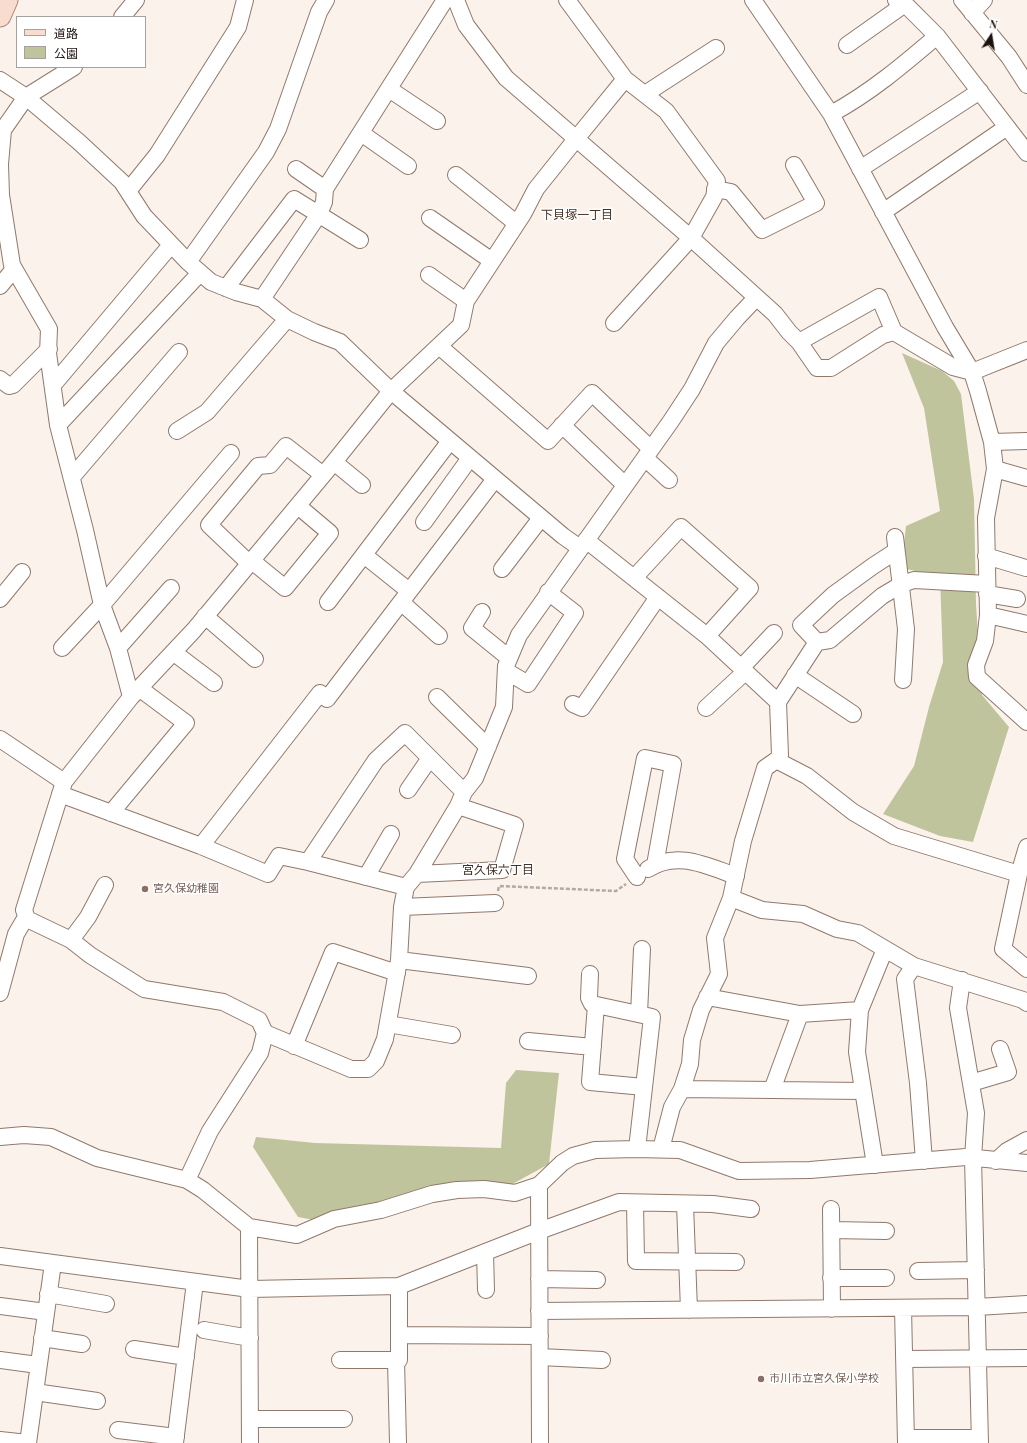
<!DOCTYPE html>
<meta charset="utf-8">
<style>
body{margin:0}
#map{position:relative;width:1027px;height:1443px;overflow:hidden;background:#fcf2ec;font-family:"Playfair Display","Noto Sans JP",serif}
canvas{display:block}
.legend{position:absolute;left:16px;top:16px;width:130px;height:52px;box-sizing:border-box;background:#fff;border:1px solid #a4a19f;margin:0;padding:5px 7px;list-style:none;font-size:12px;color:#1c130f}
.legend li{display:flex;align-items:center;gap:8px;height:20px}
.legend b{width:20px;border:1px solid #a4a19f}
.north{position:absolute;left:971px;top:16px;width:40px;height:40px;-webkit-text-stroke:3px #fff;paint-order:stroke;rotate:12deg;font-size:11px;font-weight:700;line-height:16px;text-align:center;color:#1c130f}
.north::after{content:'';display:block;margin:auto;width:14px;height:18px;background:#1c130f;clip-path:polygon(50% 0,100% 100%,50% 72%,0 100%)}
</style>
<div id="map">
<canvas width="1027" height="1443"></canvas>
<ul class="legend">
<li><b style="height:5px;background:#f8dcce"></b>道路</li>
<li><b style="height:11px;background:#c0c49c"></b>公園</li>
</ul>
<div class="north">N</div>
</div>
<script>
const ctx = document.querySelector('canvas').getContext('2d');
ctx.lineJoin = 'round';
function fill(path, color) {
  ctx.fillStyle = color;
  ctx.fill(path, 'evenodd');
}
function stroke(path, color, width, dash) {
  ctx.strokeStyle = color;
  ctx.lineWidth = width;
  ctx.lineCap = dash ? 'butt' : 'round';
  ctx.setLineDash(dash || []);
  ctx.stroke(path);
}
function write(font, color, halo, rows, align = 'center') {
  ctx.font = font + ' "Playfair Display","Noto Sans JP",serif';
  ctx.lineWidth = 3;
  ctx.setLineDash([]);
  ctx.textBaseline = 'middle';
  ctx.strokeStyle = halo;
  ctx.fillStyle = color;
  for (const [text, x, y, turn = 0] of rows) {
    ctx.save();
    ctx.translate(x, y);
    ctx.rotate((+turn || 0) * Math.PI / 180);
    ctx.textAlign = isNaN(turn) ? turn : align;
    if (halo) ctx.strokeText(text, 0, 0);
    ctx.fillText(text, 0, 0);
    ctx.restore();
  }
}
const green = new Path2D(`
 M902,353L942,371L954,381L961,394L974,499L976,604L982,695L1009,727L973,842L940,836L883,814L914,766L929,707L943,662L940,576L901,568L906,526L940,511L924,408Z
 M516,1070L559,1073L549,1164L507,1187L314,1220L298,1217L253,1147L256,1137L315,1143L501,1148L506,1083Z`);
const path = new Path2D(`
 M498,891L499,886L616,891L626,884`);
const minor = new Path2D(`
 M456,0L466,25L506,78L691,238L614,323
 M567,0L625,79L666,111L717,181L714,197L691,238L775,314L789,332L799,342L817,368H831L883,335L894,332L953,367L972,372L1027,350
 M753,0L831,114L945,327L972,372L978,391L992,442L995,469L986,518L988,615L985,641L976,665L977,677L1027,722
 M896,0L905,4L937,36L1027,153
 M962,0L1009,57L1027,85
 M972,13L984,0
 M122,17L136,0
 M847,45L905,4L903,0
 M74,67L26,97L3,130L0,164L1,195L12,265L49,329L48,353L58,425L85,530L102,605L118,648L131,697
 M0,80L26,97L79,142L122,182L144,216L188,262L211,282L236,292L262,299L287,319L314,332L340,342L391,391L563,536L580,548
 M389,89L437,121
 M645,94L716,48
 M831,114C870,93 903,65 937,36
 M361,133L408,166
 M860,169L980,91
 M456,175L516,223
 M325,189L445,0
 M715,189L731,192L762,230L816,203L794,165
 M128,191L157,155L238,27L245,0
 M883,212L1007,127
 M430,218L492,261
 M188,262L266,152L278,129L319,12L326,0
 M429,275L466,301
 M0,286L14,269
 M226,288L294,199L360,240
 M262,299L319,214L324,202L325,189L296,169
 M799,342L879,297L894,332
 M439,346L548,441L592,393L651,449
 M0,379L9,386L13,385L49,349
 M53,385L171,245
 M58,425L200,273
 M562,425L625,485
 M177,431L207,412L287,319
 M992,442L1027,441
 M645,458L669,480
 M334,462L362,485
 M995,469L1027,478
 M72,477L179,352
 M424,522L470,458
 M895,537L906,629L903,680
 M586,540L707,636L778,702
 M364,555L409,591
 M986,556L1026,568
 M252,561L285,588L330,533L298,506
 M250,564L209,525L258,466L270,465L286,446L323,475
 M502,569L541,518
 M634,578L681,527L750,588L707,636
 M987,594L1017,599
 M0,599L22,572
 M328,602L450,441
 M401,602L439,636
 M482,612L472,628L509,658
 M988,615L1027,624
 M205,616L255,659
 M817,642L801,625L833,595L873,566L896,551
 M62,648L102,605L231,453
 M118,648L171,588
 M173,652L214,683
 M741,668L774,633
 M506,671L528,684L575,613L548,592
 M795,675L853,714
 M437,697L488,747
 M573,704L582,708L658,597
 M706,708L745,672
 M0,739L64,782
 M776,760L807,776L853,812L894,836L1019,874
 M408,790L430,758
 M60,794L201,846L268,874L279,856L308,862
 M111,813L186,723L139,688
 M201,846L320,693L327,699L495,479
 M1027,847L1019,874L1003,949L1027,969
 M648,869C677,850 707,866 736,876
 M417,874L502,870L515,825L458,806
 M366,877L391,834
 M637,877L625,859L645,758L673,764L655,865
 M406,887L308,862L376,760L405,733L464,792
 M731,898L762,910L803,914L837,929L858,933L914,966L1023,1000L1027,1003
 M402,907L495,903
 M71,940L88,917L105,885
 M399,960L528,976
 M914,966L905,979L918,1083L924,1161
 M590,974L589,998L592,1004L652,1017L637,1149
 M962,980L958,1008L976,1113L973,1158L980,1443
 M0,993L16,934L26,917
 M707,997L800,1014L860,1010
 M596,1005L590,1082L644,1087
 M639,1014L642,949
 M388,1024L452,1035
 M265,1033L351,1069H368L376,1061L385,1039L399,960L402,907L406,887L417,874L458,806L464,792L475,778L504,707L506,666L519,635L671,421L692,389L716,343L737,318L756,298
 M528,1041L593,1047
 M294,1046L333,952L397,973
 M971,1083L1008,1072L1000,1049
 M682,1089L863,1091
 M772,1090L800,1014
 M0,1137L24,1135L51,1137L97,1158L187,1180L203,1190L249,1227L297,1235L334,1219L381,1210L432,1194L457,1190L484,1189L515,1193L539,1185L562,1163L573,1156L595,1150L637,1149L680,1150L739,1171L810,1170L966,1157L1027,1163
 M661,1149L672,1107L682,1089L690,1064L692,1040L701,1010L719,974L715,938L731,898L743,841L765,768L778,759L780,755L778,702L817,642L830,640L882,596L902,584L914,580L987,584
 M996,1161L1007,1151L1027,1140
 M875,1165L857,1052L860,1010L885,949
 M187,1180L210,1131L260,1053L265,1033L259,1020L223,1002L144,989L90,955L71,940L27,919L24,910L64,782L131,697L194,630L334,462L391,391L461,325L466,301L523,214L536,189L576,139L625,79
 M539,1185L540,1443
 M635,1203L636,1261L736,1262
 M685,1204L689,1310
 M831,1209L832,1309
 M249,1227L250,1443
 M831,1230L886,1231
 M485,1252L486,1290
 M0,1256L250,1289L399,1286L539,1231L619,1202L713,1204L751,1209
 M918,1271L976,1270
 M831,1278H886
 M539,1279L597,1280
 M48,1294L106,1304
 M0,1306L46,1312
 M903,1308L906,1443
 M539,1311L977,1307L1027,1304
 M204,1330L250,1338
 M399,1335L540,1336
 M42,1338L82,1344
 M134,1349L186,1357
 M540,1357L602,1360
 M904,1359L1027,1358
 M0,1360L38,1365
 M340,1360H396
 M35,1392L97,1401
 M250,1419H344
 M118,1430L176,1437
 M906,1438H980
 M0,1440L28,1443
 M28,1443L53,1263
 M175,1443L195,1282
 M398,1443L396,1360H399V1286`);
const major = new Path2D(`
 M0,16L7,0`);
const markers = [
 [145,889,4,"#8d6e63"],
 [761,1379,4,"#8d6e63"]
];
const educationNames = [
 ["宮久保幼稚園",153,889],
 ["市川市立宮久保小学校",769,1379]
];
const neighbourhoodNames = [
 ["下貝塚一丁目",577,215],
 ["宮久保六丁目",498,870]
];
fill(green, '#c0c49c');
stroke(minor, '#90796c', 18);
stroke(major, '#a88676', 23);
stroke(path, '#b4aaa5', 2.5, [4, 2]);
stroke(minor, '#fff', 16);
stroke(major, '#f8dcce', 21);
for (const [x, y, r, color] of markers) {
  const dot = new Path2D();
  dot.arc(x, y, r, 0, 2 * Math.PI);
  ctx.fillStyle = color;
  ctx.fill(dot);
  stroke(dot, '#fff', 1.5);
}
write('11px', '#785e54', '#fff', educationNames, 'left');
write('12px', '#453126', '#fff', neighbourhoodNames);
</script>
